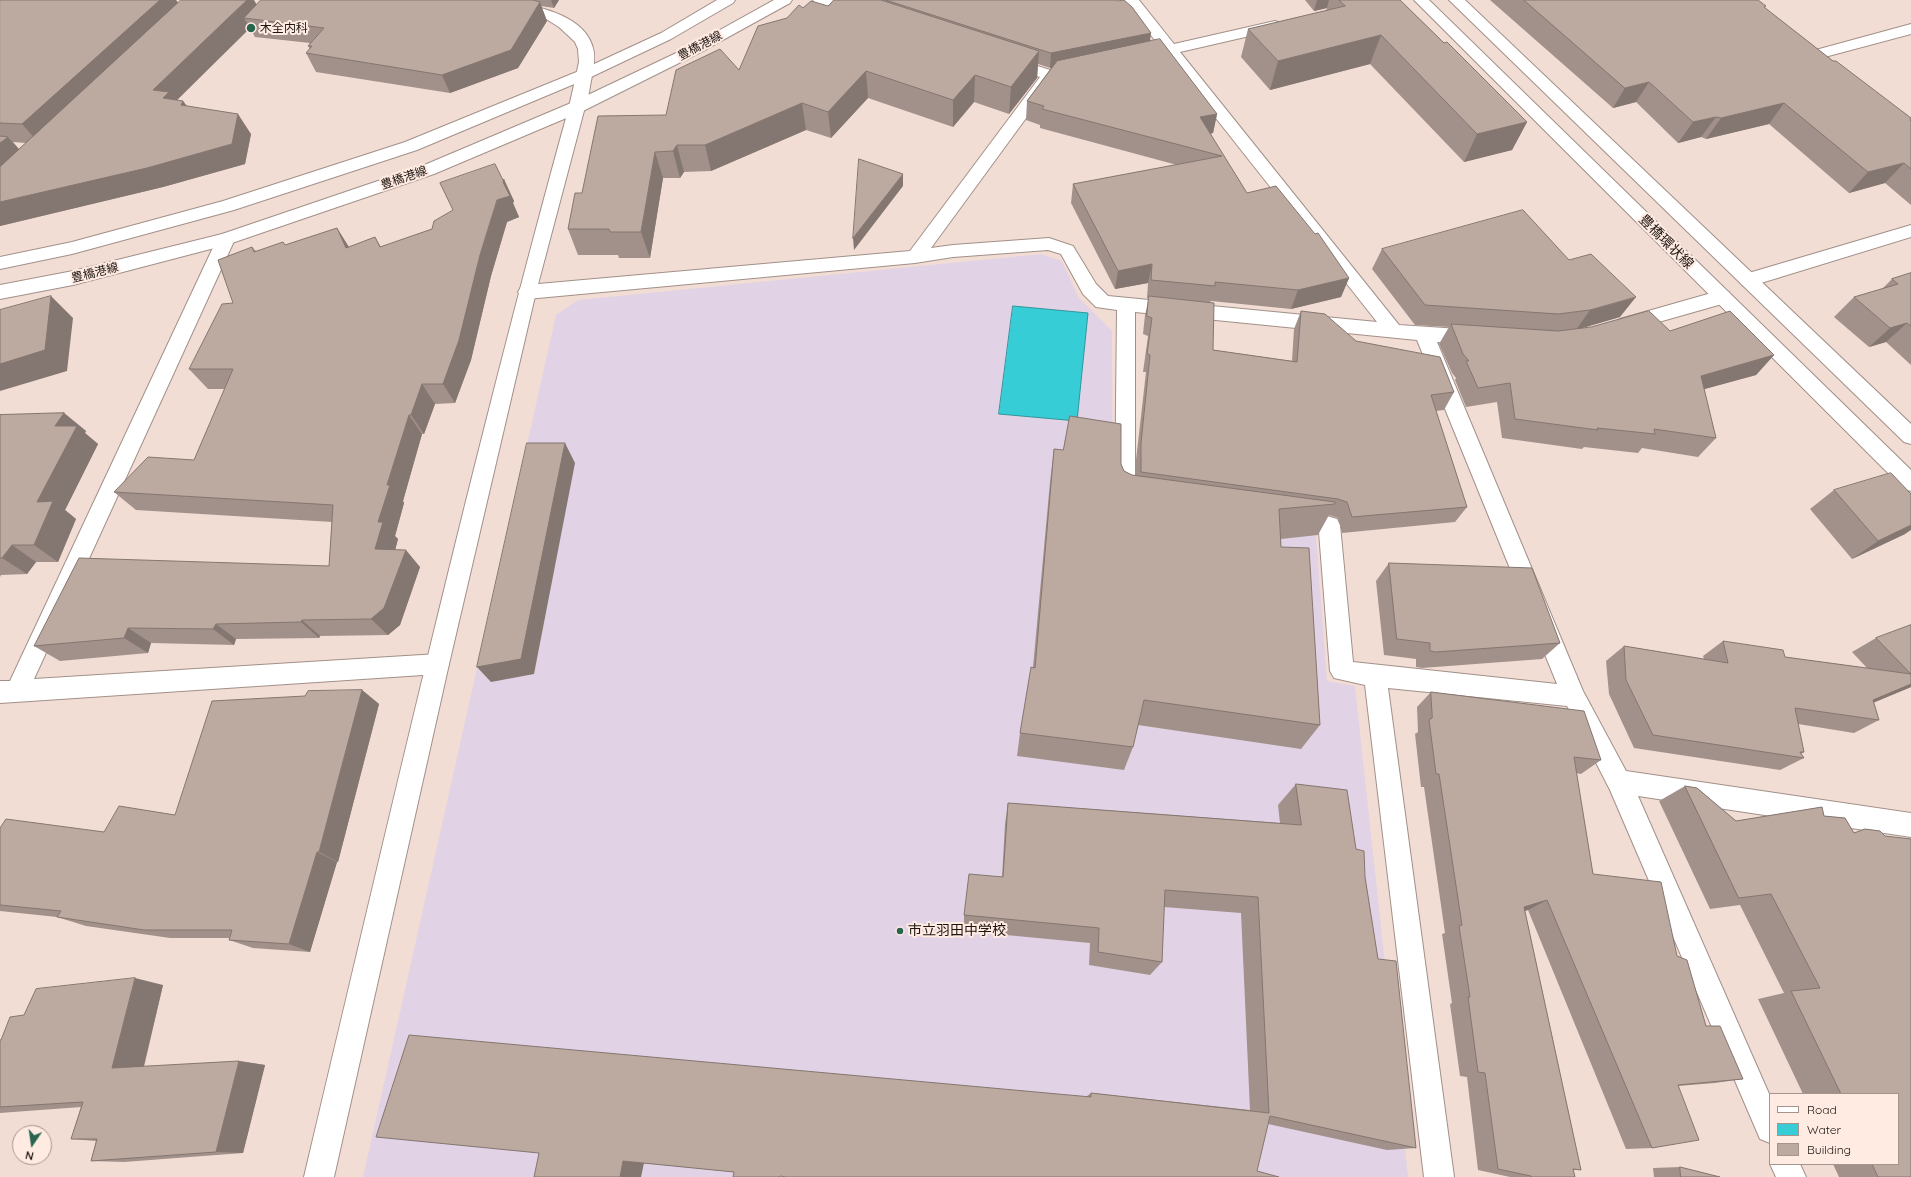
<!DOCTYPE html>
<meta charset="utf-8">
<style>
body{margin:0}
#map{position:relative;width:1911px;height:1177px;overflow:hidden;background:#f2ddd5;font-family:Quicksand,sans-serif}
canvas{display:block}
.legend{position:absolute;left:1769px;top:1093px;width:130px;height:72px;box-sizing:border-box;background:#ffebe2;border:1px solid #a4958f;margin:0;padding:5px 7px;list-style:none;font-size:12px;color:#1c1512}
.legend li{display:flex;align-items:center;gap:8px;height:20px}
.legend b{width:20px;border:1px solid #a4958f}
.north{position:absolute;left:12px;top:1125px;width:40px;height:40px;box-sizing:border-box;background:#ffebe2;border:1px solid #a4958f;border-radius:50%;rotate:193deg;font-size:11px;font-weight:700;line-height:16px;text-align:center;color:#1c1512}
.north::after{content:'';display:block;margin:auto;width:14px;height:18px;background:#29644f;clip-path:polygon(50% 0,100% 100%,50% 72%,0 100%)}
</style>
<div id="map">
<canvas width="1911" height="1177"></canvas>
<ul class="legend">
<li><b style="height:5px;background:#fff"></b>Road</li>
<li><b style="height:11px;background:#37cdd7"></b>Water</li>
<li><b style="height:11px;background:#bca9a0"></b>Building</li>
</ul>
<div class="north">N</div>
</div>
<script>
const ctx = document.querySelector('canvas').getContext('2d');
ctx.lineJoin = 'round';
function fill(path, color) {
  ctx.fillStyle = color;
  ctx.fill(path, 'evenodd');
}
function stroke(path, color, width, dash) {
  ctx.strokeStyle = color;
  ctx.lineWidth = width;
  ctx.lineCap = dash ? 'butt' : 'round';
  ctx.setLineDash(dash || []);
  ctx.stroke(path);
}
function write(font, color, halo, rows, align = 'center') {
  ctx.font = font + ' Quicksand,"Noto Sans JP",sans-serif';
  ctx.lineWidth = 4;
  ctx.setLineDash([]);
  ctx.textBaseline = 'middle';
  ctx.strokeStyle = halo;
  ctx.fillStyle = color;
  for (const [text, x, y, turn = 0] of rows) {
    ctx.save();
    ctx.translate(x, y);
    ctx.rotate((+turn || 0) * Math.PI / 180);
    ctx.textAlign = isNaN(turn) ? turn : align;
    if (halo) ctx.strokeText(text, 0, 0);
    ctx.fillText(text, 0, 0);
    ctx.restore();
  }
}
const education = new Path2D(`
 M1041,254L1062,261L1079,298L1112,331L1113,508L1316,536L1327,681L1355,686L1408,1177H363L556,315L578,300Z`);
const water = new Path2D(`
 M1013,306L1088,313L1077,421L999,414Z`);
const minor = new Path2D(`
 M813,0H835L863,9L865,12L863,15L858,16L815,3Z
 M1124,0H1139L1174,44L1275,21L1280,23L1283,26L1280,29L1180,52L1399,325L1475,330L1482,332L1484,337L1482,342L1475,344L1437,342L1583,691L1626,771L1911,813V837L1638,796L1770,1096V1143L1760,1139L1610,790L1567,706L1388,688L1454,1177H1424L1365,685L1334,678L1330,671L1319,532L1287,526L1283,520L1287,514C1301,509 1322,514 1337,519L1340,525L1353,662L1557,684L1417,340L1135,312V492L1139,498L1136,504L1129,507L1118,503L1115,497L1117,310L1096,307L1083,294L1061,254L1048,250L953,257L915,263L527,299L521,297L518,292L521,287L527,285L910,251L1040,77L1003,65L1001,62L1003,59L1009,57L1050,70L1076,64L1082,66L1084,69L1082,72L1052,79L1053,81L1051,84L931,248L953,245L1049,238L1073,246L1096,284L1108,296L1377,322L1166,55L1139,61L1134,59L1131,56L1134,53L1160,47Z
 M515,4C542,6 585,17 593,48C596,58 593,71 591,81C589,91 588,103 583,111L577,112L571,111L569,107L579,62L578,49L575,42L559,27L546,19L537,15L510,11L508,8L510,5Z
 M1911,24V34L1806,62L1801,60L1798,57L1801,54Z
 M1911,225V237L1748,287L1742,285L1739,280L1742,275Z
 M226,233L232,235L235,239L34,679L438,654L446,657L449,664L446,671L438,674L0,703V681H10L217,239L220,235Z
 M1722,290L1729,292L1731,297L1729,302L1627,331L1620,329L1618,324L1620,319Z
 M1770,1164H1800L1806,1177H1776Z`);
const tertiary = new Path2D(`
 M577,102L583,103L585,107L536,292L449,664L334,1177H304C389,820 471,461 569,107L571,103Z`);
const secondary = new Path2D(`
 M717,0H735L733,3L671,39L591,77L417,150L234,210L72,254L0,269V257L72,242L223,201L405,142L579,71L661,33Z
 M774,0H792L790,3L701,52L583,111L434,174L226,245L73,285L0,299V285L73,271L222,234L422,166L571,103L691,46Z
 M1414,0H1429L1911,470V491L1904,489Z
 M1449,0H1465L1911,424V444L1904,442Z`);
const wall = new Path2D(`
 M0,0H176L178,3L256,5L261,0H559L554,8L541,6L547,21L518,68L450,93L316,72L306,53L310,49L308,46L310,43L255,37L250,28L177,100L183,101L187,106L251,134L245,164L163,187L0,226ZM13,142L26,143L19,149Z
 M834,0H1117L1150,41L1217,114L1213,133L1210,134L1247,193L1349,278L1341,297L1291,309L1211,301L1210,302L1213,350L1292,361L1294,329L1301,311L1356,341L1454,392L1444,410L1436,411L1467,507L1455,522L1342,533L1338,518L1329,515L1318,535L1281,539V547L1320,725L1301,749L1138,725L1133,747L1124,770L1017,756L1020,733L1033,667L1050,482L1054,449L1121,464L1124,471L1132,475L1136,476V460L1146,372H1143L1148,336L1143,334L1145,315L1149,298H1147L1148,283L1115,289L1071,203L1073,184L1177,165L1040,128V125L1026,120L1027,101L1051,68H1050L1038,64L1037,78L1009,114L974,102L953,127L868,98L831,138L806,130L711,171L684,172L680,178H663L650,258H619L618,255H578L568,229L582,193L666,115L739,70L787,18L803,8L828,6Z
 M1305,0H1400L1444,43L1527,122L1512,150L1464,162L1370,64L1270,90L1241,57L1248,29L1326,11L1327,8L1314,11Z
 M1490,0H1758L1765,8L1833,61L1911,121V205L1885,183L1849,193L1769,124L1706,139L1701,137L1678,143L1636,102L1613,108Z
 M503,180L514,201L513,203L519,217L507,222L491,276L471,360L455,403L435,404L424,434H422L403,501L404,503L395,536L398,539L395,550L420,567L400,625L388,635L320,636L319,638L236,639L234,645L151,643L148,653L60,661L34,646L329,566L332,522L136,510L114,492L194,460L225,389H208L189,369L233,303L252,247L256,251L286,245L337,228L349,247L375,237L381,247L432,229Z
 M1382,249L1620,317L1581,328L1670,331L1774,355L1756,375L1704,389L1716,438L1698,457L1642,448L1638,453L1584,447L1582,449L1502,438L1497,402L1466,407L1455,380L1456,378L1452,373L1439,344L1449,327L1415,325L1372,269Z
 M1911,273V365L1886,342L1869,347L1834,317L1854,297L1882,289L1892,279Z
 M64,413L86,431L85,433L98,444L65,510L76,519L58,562H36L27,574L1,575L0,577V415Z
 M1834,490L1905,534L1852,559L1810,509Z
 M1389,563L1560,643L1542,659L1422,668L1416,667V659L1384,655L1376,581Z
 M1911,625V687L1873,703L1879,720L1854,733L1798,724L1804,752L1801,754L1804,758L1780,770L1634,748L1609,694L1606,661L1624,646L1704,659L1703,656L1723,641L1785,657L1867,668L1852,652L1876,638Z
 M362,690L379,704L338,862H337L310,952L253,948L229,940L230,938H170L86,926L57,917L0,911V828L104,832L175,815L305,696Z
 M1431,692L1601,760L1581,774L1576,773L1593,874L1677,956L1706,1026L1743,1079L1715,1083L1678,1086L1652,1148L1626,1149L1528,910L1525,911L1581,1170H1573L1575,1177H1510L1478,1170L1467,1077L1460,1076L1450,1004L1452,1003L1442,934L1445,933L1424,787H1421L1415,734L1418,732L1417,707Z
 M1296,784L1356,849L1365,877L1378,959L1416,1148L1387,1150L1268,1124L734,1172L643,1163L534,1177L1087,1096L1091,1093L1250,1110L1241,913L1164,907L1162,962L1150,975L1089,965L1090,943L964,931V915L1002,877L1005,824L1008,803L1280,823L1278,805Z
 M1685,786L1697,788L1736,821L1822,807L1824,816L1845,818L1854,833L1865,829L1880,831L1885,836L1911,839V1177H1839L1833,1164H1898V1094H1803L1758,999L1784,993L1740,905L1710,909L1659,801Z
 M163,985L144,1067L239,1061L265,1065L243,1153L124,1162L91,1161L96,1141L71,1139L81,1107L0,1113V1040H1L24,1015Z
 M1680,1167L1720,1177H1654L1653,1168Z`);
const shadedWall = new Path2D(`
 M160,0H176L183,11L39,143L22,124Z
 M247,0H254L263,16L244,18L250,28L176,101L183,112L153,90Z
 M551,0H559L554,8Z
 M1317,0H1329L1327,8L1314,11Z
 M540,2L547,21L518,68L450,93L442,75Z
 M1151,33L1149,48L1050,68L1051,53Z
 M1381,35L1370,64L1270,90L1278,61Z
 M1039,51L1037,78L1009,114L1011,87Z
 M866,71L868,98L831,138L828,112Z
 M975,75L974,102L953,127V100Z
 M1649,82L1636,102L1613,108L1625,88Z
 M183,101L197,121L181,105Z
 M802,103L806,130L711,171L705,145Z
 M1784,103L1769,124L1706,139L1721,118Z
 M238,114L251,134L245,164L163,187L0,226V202Z
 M1217,114L1213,133L1196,136L1200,117Z
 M1716,117L1701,137L1678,143L1693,122Z
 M1527,122L1512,150L1464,162L1477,134Z
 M8,137L25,156L0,180V143Z
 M677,145L684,172L680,178L673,151Z
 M655,152L663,178L650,258L641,232Z
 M1904,163L1885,183L1849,193L1868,172Z
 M903,174V186L854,250L853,238Z
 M504,179L514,201L513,203L519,217L507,222L491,276L471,360L455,403L443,384L480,255Z
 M337,228L350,249L346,248Z
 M1152,264L1148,283L1115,289L1118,271Z
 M1349,278L1341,297L1291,309L1298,290Z
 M51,296L73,318L67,371L0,391V364Z
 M1636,297L1620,317L1576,330L1590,310Z
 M1907,323L1886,342L1869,347L1890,328Z
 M1774,355L1756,375L1683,395L1701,376Z
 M422,384L435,404L424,434L411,415Z
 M64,413L86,431L85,433L98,444L65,510L76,519L58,562L34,545L37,502L55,426Z
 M409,415L422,434L403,501L404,503L395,536L398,539L391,566L375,549L378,522L387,485Z
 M565,443L575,463L534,674L491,682L477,667Z
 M1911,525V530L1905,534L1852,559L1878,541Z
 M12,545L36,562L27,574L2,558Z
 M406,550L420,567L400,625L388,635L371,619Z
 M302,620L320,636L319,638L301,622Z
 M216,624L236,639L234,645L213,629Z
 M128,628L151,643L148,653L124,638Z
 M1911,684V687L1848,713L1873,700Z
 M362,690L379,704L338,862L319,852Z
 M317,852L337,862L310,952L289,944Z
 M1547,900L1528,910L1505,917L1524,907Z
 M135,978L163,985L142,1073L112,1068Z
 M239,1061L265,1065L243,1153L216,1152Z
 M623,1161L644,1163L641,1177H620Z`);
const building = new Path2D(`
 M0,0H160L22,124L0,123Z
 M181,0H247L153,90L169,92L163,98L183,101L181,105L238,114L232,144L147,168L0,202V167Z
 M261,0H533L540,2L511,50L442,75L306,53L312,46H308L324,28L244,18Z
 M834,0H881L1039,51L1011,87L975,75L953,100L866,71L828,112L802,103L705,145H677L673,151L655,152L641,232H610L609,229H568L575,193H582L598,116L666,115L676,70L720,49L739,70L758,26L787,18L799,5L803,8L811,1L828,6Z
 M886,0H1117L1118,1L1124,0L1132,7L1151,33L1051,53Z
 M1339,0H1400L1444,43L1447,42L1527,122L1477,134L1381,35L1278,61L1248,29L1345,6Z
 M1524,0H1758L1766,6L1764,7L1833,61H1836L1911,118L1910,120L1911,121V169L1904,163L1868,172L1784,103L1721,118L1716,117L1693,122L1649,82L1625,88Z
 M1160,39L1217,114L1200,117L1247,193L1276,186L1315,234L1318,233L1349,278L1298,290L1215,282V286L1151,280L1152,264L1118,271L1073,184L1222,156L1042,109L1044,106L1027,101L1057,61Z
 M0,136L8,137L0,143Z
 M859,159L903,174L853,238Z
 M495,164L503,180L504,179L503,182L510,196L497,200L480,255L459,340L443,384H422L411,415H409L387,485H390L378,522H383L375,549L406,550L384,608L371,619L302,620L301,622L216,624L213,629L128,628L124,638L34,646L79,558L329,566L333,505L114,492L148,457L194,460L233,369H189L222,304L233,303L218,260L252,247L254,252L283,242L285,245L337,228L346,248L375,237L380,247L432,229L434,221L453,210L440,183Z
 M1523,210L1569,260L1591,254L1636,297L1590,310L1558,314L1425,305L1382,249Z
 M1911,273V326L1907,323L1890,328L1854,297L1898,284L1892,279Z
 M51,296L45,350L0,364V310Z
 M1149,296L1214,303L1213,350L1297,362L1301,311L1325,314L1356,341L1440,357L1454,392L1431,395L1467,507L1352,517L1347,502L1338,499L1141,472V443L1150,355L1147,354L1152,318L1147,316Z
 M1649,311L1670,331L1730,311L1774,355L1701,376L1716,438L1654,429L1655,434L1597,428L1598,430L1515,419L1510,383L1478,388L1466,361H1469L1463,354L1451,324L1558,331L1591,327Z
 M64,413L55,426H77L37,502L53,501L34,545H12L2,558H0V415Z
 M1070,416L1121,424V464L1124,471L1132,475L1335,502V504L1279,509L1281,547L1309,548L1320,725L1144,700L1133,747L1020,733L1031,667L1035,668L1054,449L1063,450Z
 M527,443H565L521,659L477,667Z
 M1891,473L1911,494V525L1878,541L1834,490Z
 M1389,563L1532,568L1560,643L1436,652L1430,651V643L1397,639Z
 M1911,625V684L1873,700L1879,720L1795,708L1804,752H1800L1804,758L1653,735L1626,680L1624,646L1728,663L1723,641L1783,650L1785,657L1911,674L1876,638Z
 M362,690L319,852H317L289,944L229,940L232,930H144L57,917L61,911L0,905V828L6,819L104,832L119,806L175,815L212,701L305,696L308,691Z
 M1431,692L1584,711L1601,760L1574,757L1593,874L1661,882L1677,956L1687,960L1706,1026H1720L1743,1079L1678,1085L1699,1140L1652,1148L1547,900L1524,907L1581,1170L1573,1169L1575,1177H1531V1176L1498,1169L1485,1073L1478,1072L1468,997H1470L1459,926L1462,925L1439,774H1436L1429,720L1432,718Z
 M1296,784L1347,790L1356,849L1364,851L1365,877L1378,959L1396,961L1416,1148L1270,1116L1257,1171L1279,1177H786L780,1176L779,1177H733L734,1172L623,1161L620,1177H534L539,1153L376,1137L409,1035L1091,1097V1093L1269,1113L1258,897L1165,890L1162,962L1098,952L1099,928L964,915L969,874L1003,877L1008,803L1301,825Z
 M1685,786L1697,788L1736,821L1822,807L1824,816L1845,818L1854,833L1865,829L1880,831L1885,836L1911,839V1177H1878L1872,1164H1898V1094H1841L1791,991L1820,988L1771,894L1739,898Z
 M135,978L112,1068L239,1061L216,1152L91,1161L97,1139H71L83,1102L0,1107V1040H1L10,1017L24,1015L36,989Z
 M1680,1167L1720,1177H1681Z`);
const markers = [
 [251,28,5,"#29644f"],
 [900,931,4,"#29644f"]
];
const farPoinames = [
 ["木全内科",260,28]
];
const farStreetnames = [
 ["豊橋港線",700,46,-28],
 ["豊橋港線",404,178,-19],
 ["豊橋港線",95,273,-14]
];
const streetNames = [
 ["豊橋環状線",1666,242,45]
];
const poiNames = [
 ["市立羽田中学校",908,931]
];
fill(education, '#e2d2e5');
fill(water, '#37cdd7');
stroke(water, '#2f969c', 1);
stroke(minor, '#a29088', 2);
stroke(tertiary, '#a29088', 2);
stroke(secondary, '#a29088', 2);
fill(minor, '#fff');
fill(tertiary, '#fff');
fill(secondary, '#fff');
fill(wall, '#a2918a');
fill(shadedWall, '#847670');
fill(building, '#bca9a0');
stroke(building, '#847670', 1);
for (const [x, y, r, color] of markers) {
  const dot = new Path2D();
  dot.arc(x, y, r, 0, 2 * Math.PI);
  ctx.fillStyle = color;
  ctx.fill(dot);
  stroke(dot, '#ffebe2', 1.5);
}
write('12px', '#1c1512', '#ffebe2', farPoinames, 'left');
write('12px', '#1c1512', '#ffebe2', farStreetnames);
write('14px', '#1c1512', '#ffebe2', streetNames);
write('14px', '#1c1512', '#ffebe2', poiNames, 'left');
</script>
